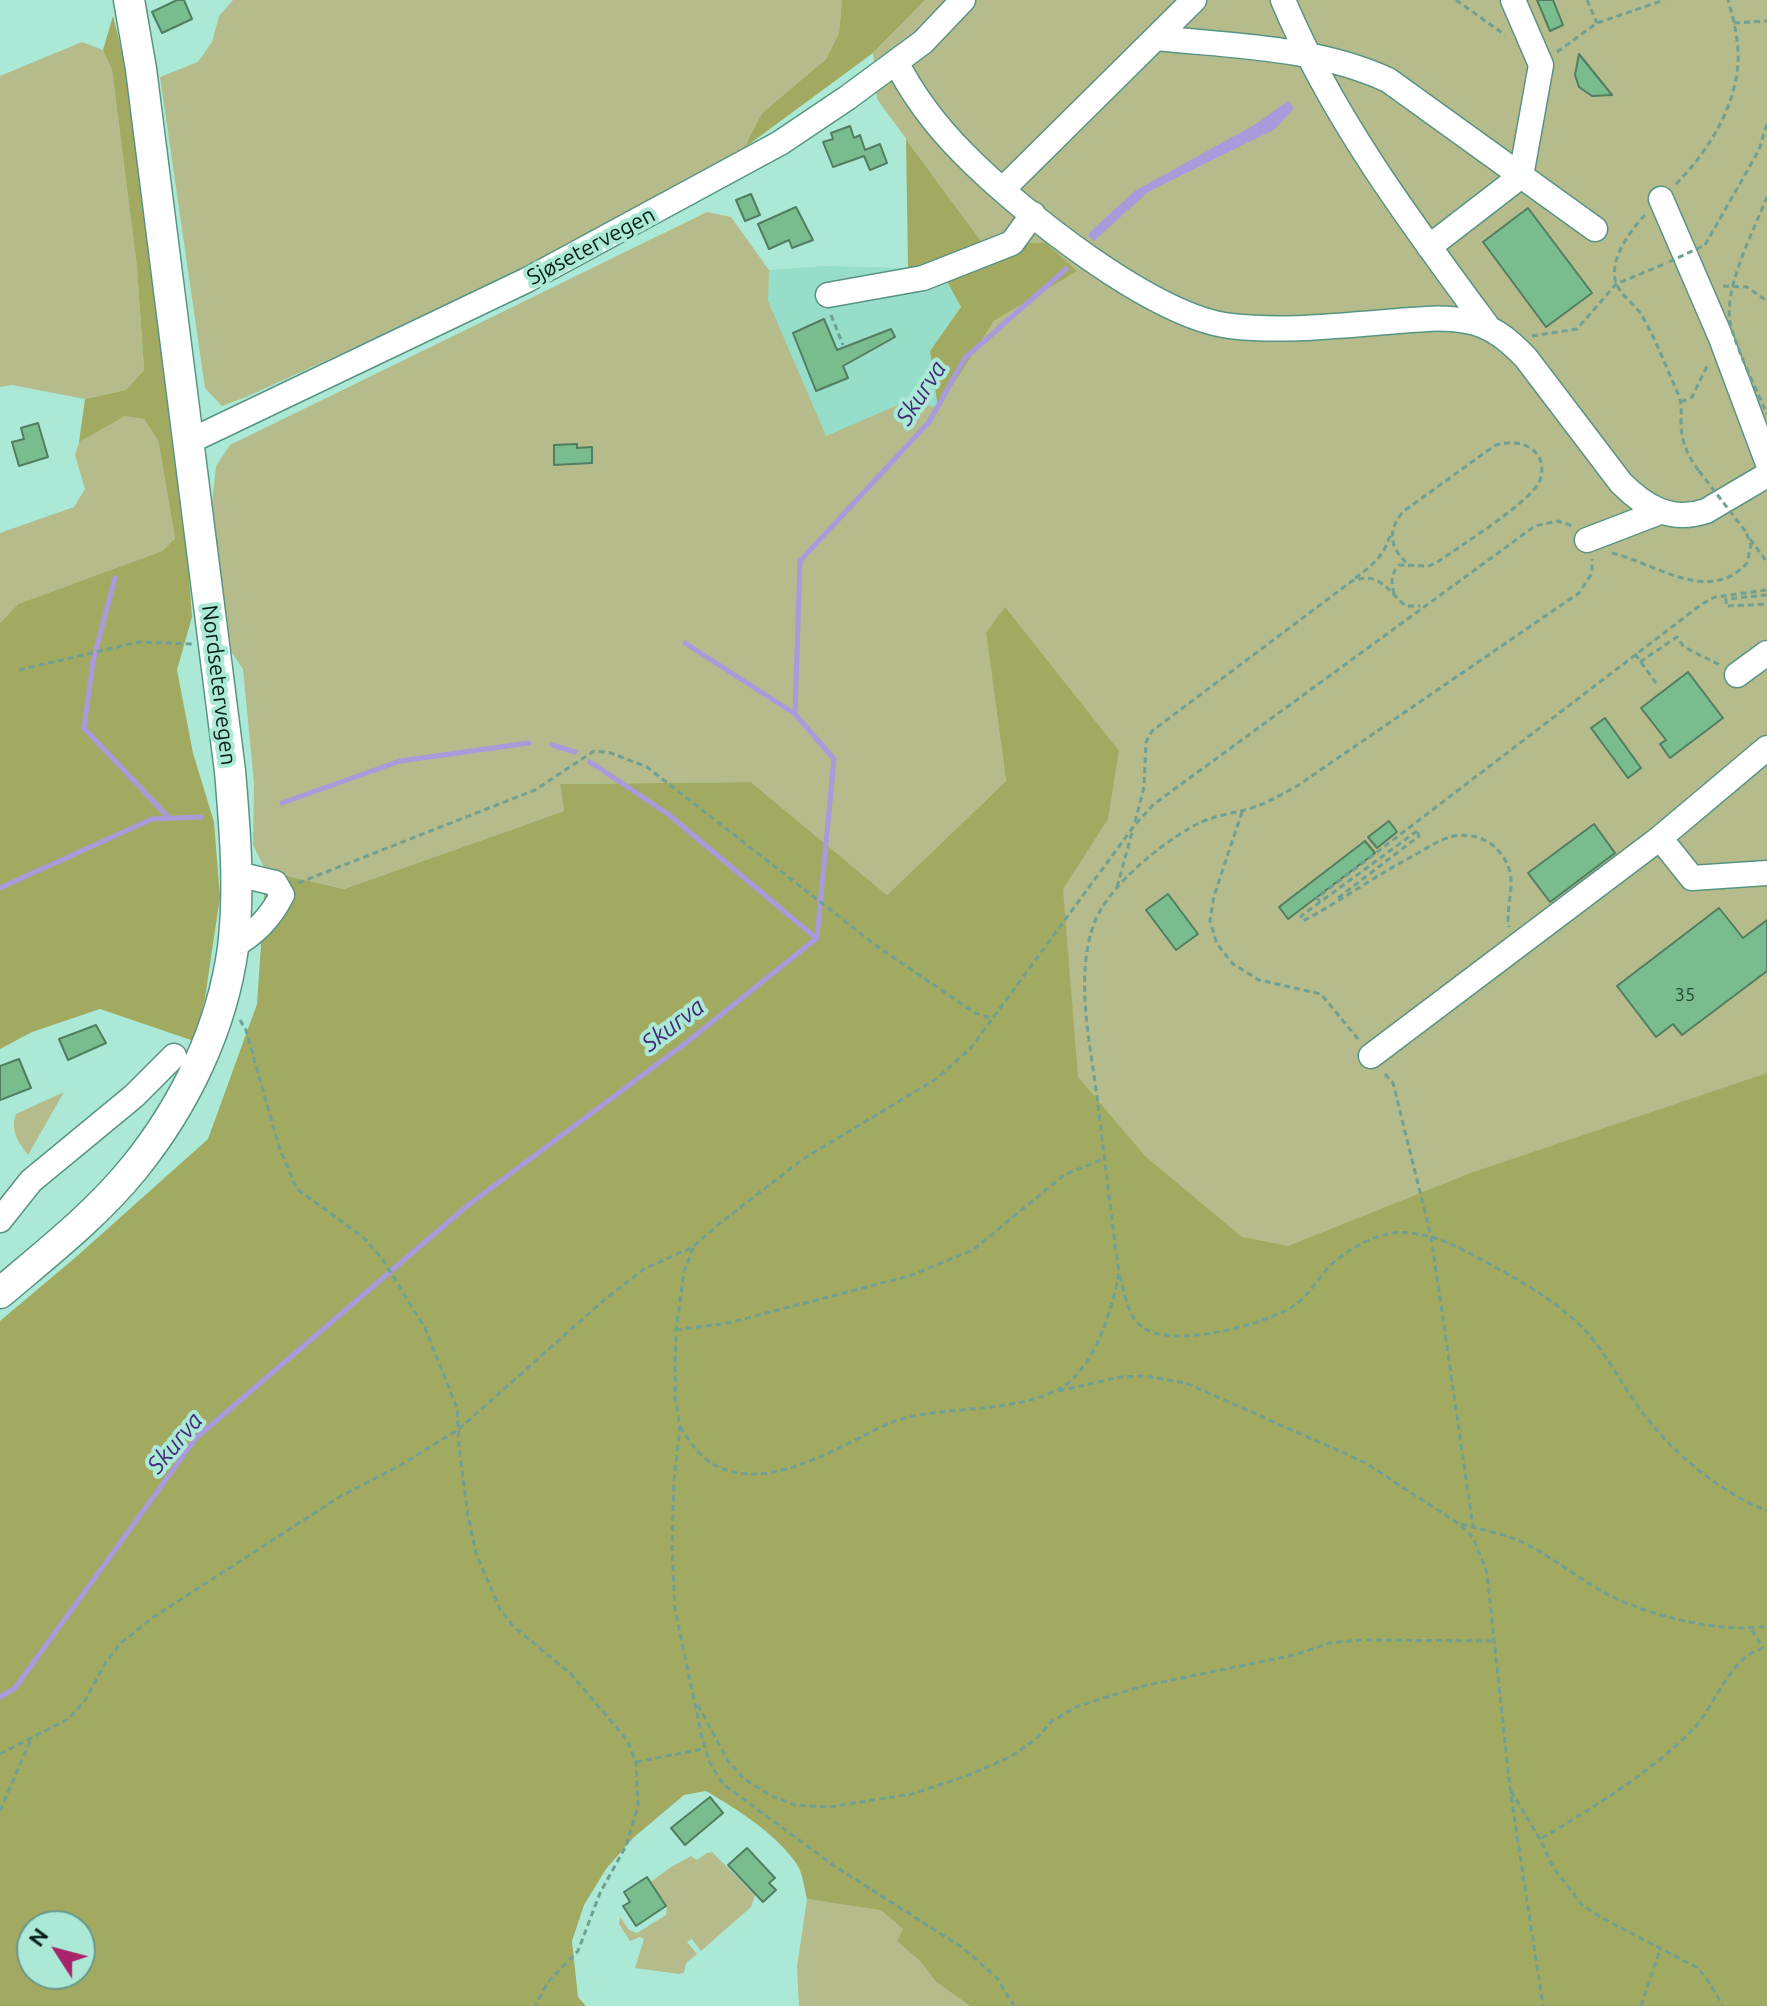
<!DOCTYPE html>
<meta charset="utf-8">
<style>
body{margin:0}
#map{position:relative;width:1767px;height:2006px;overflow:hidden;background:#abe9d6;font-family:Ubuntu,sans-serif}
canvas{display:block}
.north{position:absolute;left:16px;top:1910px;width:80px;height:80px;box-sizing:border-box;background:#abe9d6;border:2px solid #69988a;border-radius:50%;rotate:306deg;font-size:22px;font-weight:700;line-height:32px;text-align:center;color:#061f19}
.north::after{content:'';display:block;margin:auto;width:28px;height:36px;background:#a9236a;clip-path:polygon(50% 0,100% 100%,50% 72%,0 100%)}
</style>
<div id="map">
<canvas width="1767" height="2006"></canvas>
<div class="north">N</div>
</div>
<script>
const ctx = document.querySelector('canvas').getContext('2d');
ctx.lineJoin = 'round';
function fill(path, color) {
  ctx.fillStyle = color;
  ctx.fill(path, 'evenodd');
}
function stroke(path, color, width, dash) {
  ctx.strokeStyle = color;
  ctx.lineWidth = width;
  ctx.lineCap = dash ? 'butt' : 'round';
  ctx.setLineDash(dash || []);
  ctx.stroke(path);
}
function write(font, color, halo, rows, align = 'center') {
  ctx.font = font + ' Ubuntu,sans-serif';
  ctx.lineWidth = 8;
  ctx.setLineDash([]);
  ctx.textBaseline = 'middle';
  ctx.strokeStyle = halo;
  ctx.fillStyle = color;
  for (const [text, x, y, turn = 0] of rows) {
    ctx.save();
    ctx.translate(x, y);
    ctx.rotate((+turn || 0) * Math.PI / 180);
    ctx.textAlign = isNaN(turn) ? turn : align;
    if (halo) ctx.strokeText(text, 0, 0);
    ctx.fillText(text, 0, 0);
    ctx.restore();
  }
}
const built = new Path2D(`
 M825,266L908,268L912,286L944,276L961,307L930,351L938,409L907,401L826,437L767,301L769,270Z`);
const green = new Path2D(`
 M233,0H842L839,33L826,59L762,113L744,148L505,279L246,397L222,406L205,388L160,77L198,62L212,42L219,16Z
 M925,0H1767V2006L767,1525L1063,888L986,633L1006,781L887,895L751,782L560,784L564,811L344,889L266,871L253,845L254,783L243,669L224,641L210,521L216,466L230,445L707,212L731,217L769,270L768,301L826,436L907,401L939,408L994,321L1076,271L1046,243L981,241L877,99L873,53Z
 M82,42L103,50L112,70L137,268L144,370L126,390L85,399L12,385L0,387V76Z
 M125,415L144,419L158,440L175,538L162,551L18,604L0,623V533L74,507L85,489L75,455L79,442Z
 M64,1092L28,1155C18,1142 10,1130 16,1114Z
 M712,1852L755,1895L751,1907L701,1951L692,1939L687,1942L697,1954L686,1963L684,1973L679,1974L635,1968L644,1939L640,1937L630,1941L619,1924L620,1917L629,1930L637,1933L666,1915L667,1909L651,1887L641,1889L671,1867L691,1856L697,1860L707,1853Z
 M807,1899L881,1909L903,1929L898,1941L919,1960L936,1982L970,2006H799L797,1967Z`);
const forest = new Path2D(`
 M842,0H925L873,53L744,148L762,113L826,59L839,33Z
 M113,16L124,60L150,228L183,496L192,617L177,670L193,753L214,822L220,897L205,998L194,1041L100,1009L32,1032L0,1049V623L18,604L162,551L175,538L158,440L144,419L125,416L79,442L85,399L126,390L144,370L137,268L112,70L103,50Z
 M906,139L981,241L1046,243L1077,271L994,321L938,409L930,351L961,307L944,276L912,287L908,268Z
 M1005,607L1119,751L1108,819L1063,889L1078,1077L1145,1156L1242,1237L1288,1246L1468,1174L1767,1073V2006H970L936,1982L919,1960L897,1941L903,1929L881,1910L807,1899C804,1888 803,1872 796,1863C774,1832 738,1810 706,1791L684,1795L633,1838L606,1869L584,1905L572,1941L578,1997L586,2006H0V1321L76,1257L208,1139L257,1004L266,871L344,889L564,811L560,784L751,782L887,895L1006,781L986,633ZM32,1926H80V1974H32Z`);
const water = new Path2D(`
 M1288,101L1294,108L1275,129L1148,192L1094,241L1088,236L1091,231L1135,191L1256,124Z`);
const stream = new Path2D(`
 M115,578L93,661L84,728L169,818
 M685,643L795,714
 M552,745L575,752
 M590,762L668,814L816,938
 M282,803L400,761L529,743
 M0,888L152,819L201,817
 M0,1697L15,1688L196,1438L467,1206L687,1042L817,938L834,759L795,714L800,561L929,422L965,358L1066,269`);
const building = new Path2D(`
 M177,0H184L192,19L162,33L152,12Z
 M1537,0H1553L1563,25L1550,31Z
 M1579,54L1612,95L1592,96L1579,87L1575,75Z
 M850,126L854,138L860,135L865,150L880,144L887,163L870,170L864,156L833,167L823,142L833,139L831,133Z
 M751,194L760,215L745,221L736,200Z
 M796,207L813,240L792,248L789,240L769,249L758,224Z
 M1528,208L1592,293L1546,327L1483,242Z
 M824,319L837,350L891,329L895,337L843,366L848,378L816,391L793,333Z
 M38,423L48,457L19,466L12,442L24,439L21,428Z
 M577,444V448L592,447V463L554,465V445Z
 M1688,672L1723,718L1670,758L1660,744L1666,740L1641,708Z
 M1605,718L1641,768L1628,778L1591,728Z
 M1389,821L1397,832L1377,848L1368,837Z
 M1594,824L1615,853L1550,902L1528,873Z
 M1365,841L1375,853L1288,919L1279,907Z
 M1168,894L1198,934L1176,950L1146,910Z
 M1719,908L1743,938L1767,920V971L1682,1035L1673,1024L1656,1037L1617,986Z
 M96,1025L106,1043L68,1060L59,1039Z
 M19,1059L31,1088L0,1100V1066Z
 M710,1797L723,1813L685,1845L671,1828Z
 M747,1848L775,1878L769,1883L776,1890L763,1902L728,1865Z
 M647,1877L666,1906L636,1926L623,1906L630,1902L624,1892Z`);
const path = new Path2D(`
 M1456,0L1505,35
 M1587,0L1597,23
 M1734,23L1767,21
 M1557,52L1597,23L1664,0
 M1676,184C1707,153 1736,107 1738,62C1739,41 1734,20 1728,0
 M1645,215C1630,231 1605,264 1618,287C1624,298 1636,305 1642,316C1657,341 1667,370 1679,396C1682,405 1681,413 1681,422C1681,442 1688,456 1699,471
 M1705,245L1759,150L1767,123
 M1723,286L1747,287L1767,301
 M831,315L843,345
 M1532,336L1577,329L1616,284L1667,263
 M1681,402L1692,397L1708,364
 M1750,539L1767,562
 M1612,553C1653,562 1709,606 1747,563L1751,545L1746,532
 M1355,578C1372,566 1383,557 1390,536
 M1394,594C1391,581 1391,574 1399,565L1429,566L1439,561C1460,546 1534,500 1540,480C1550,450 1519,436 1494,446L1404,511C1387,529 1389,548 1408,564
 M1767,595L1726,599V606L1767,604
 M1635,654L1656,683
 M1640,662L1677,637L1684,647L1720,665
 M19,670L139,642L192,644
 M1242,812L1214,896L1210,921L1217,944L1233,964L1259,980L1321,994L1358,1039
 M1135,822L1144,787L1146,742L1152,731L1352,581C1381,571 1386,590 1406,606H1420
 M1417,831L1301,916L1303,921C1341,901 1376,875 1415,855C1426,848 1441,839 1454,836C1478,832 1499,844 1508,866C1516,886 1505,908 1509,927
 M298,883L535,790L594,751L611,753L647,767L878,947L975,1013L991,1018
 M1117,887L1133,829
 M1338,898L1419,836L1417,831
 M1320,902L1317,898L1702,604L1715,597L1767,590
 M240,1020L246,1030L279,1147L297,1189L363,1237L383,1260L425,1328L457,1408L459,1447L468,1516L476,1553L500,1609L513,1626L571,1674L627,1740L636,1762L638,1806L626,1846L600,1893L578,1951L548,1982L535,2006
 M1385,1074L1393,1083L1431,1236L1473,1527
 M693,1248L684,1272L676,1330L675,1396L680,1427L674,1480L672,1546L675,1610L703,1742L710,1763L723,1784L833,1865L963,1948L997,1978L1014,2006
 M1120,1276C1125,1293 1127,1314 1141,1326C1170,1350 1263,1325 1292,1307C1308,1297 1317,1280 1329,1267C1349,1247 1383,1229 1411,1233C1439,1236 1460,1248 1484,1261C1519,1280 1551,1298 1580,1325C1604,1349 1620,1382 1640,1409C1670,1451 1719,1492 1767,1511
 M676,1330L728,1323L909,1276L973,1250L1064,1175L1103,1159
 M1059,1391L1120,1377L1145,1376L1186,1383L1364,1462L1459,1524L1473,1537L1487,1573L1510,1789L1543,2006
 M680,1427C688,1438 696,1452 707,1460C764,1501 843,1442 897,1420C947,1406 1005,1413 1053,1392C1093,1376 1112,1310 1119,1273C1111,1214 1104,1155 1097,1097C1090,1041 1074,975 1095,921C1109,887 1158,846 1190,828C1206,818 1223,815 1241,811C1262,806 1279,796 1297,786L1579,593L1592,573V559
 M1461,1524C1483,1530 1506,1534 1526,1544C1556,1559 1581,1581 1611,1596C1650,1616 1723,1634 1767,1626
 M1752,1630L1763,1648
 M698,1705L728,1761L743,1778L768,1794L795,1805L829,1807L912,1794L969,1775L1010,1757L1036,1739L1052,1721L1078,1706L1143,1686L1294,1655L1330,1643L1361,1640L1495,1641
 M0,1754L68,1719L84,1702L106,1662L120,1644L152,1618L341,1496L401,1465L459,1429L604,1300L644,1269L693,1247L719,1224L803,1159L936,1079L970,1049L1134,826L1154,804L1535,526L1558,521L1573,526
 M636,1762L703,1749
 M1511,1791L1540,1839L1553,1867L1582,1905L1602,1918L1696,1967L1705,1976L1723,2006
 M0,1811L32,1737
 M1542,1838C1591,1809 1656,1769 1695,1727C1718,1701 1729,1656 1767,1647
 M1641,2006L1661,1947`);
const minor = new Path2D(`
 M1283,0C1333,119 1412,224 1488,327
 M1156,38C1234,46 1316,47 1388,80L1595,229
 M896,62C913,95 938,128 964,154C1020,211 1152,316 1230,326C1283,332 1335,326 1387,322C1413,320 1440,316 1466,321C1491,325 1509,340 1526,358L1621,483C1645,507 1671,523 1706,511L1767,475
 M1003,189L1194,0
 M1661,199L1721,338L1767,461
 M1429,247L1521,176L1541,65L1513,0
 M828,295L923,278L1012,243L1033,214
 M188,442L527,280L780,143L847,98L923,42L963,0
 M1587,540L1660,512
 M1737,675L1767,653
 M1660,838L1692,878L1767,873
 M233,946C255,934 271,917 282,895L275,883L237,874
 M1371,1056L1660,838L1767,748
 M0,1220L31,1181L134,1096L174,1056`);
const major = new Path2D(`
 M0,1293C46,1254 96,1215 134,1168C185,1105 222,1028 233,948C240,889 235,830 230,771L141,69L129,0`);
const pathBridge = new Path2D(`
 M1767,197C1754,230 1721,292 1731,327C1740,357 1755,386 1767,414
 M1669,262L1705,245
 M1699,471L1746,532`);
const numberNames = [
 ["35",1685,995]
];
const streetNames = [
 ["Sjøsetervegen",591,246,-28],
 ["Nordsetervegen",219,685,83]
];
const waterNames = [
 ["Skurva",921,393,-57],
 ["Skurva",673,1025,-37],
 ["Skurva",175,1443,-50]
];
fill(built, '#96dec9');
fill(green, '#b5bb8b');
fill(forest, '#a2aa62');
fill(water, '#a99adc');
stroke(stream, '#a99adc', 5);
fill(building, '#79bd8f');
stroke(building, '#517e60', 2);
stroke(minor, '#589483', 27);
stroke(major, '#589483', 33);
stroke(path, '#6fa092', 3, [6, 4]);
stroke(minor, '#fff', 24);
stroke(major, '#fff', 30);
stroke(pathBridge, '#6fa092', 3, [6, 4]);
write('18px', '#234636', null, numberNames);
write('22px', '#061f19', '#abe9d6', streetNames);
write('italic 24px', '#432b78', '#abe9d6', waterNames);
</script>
